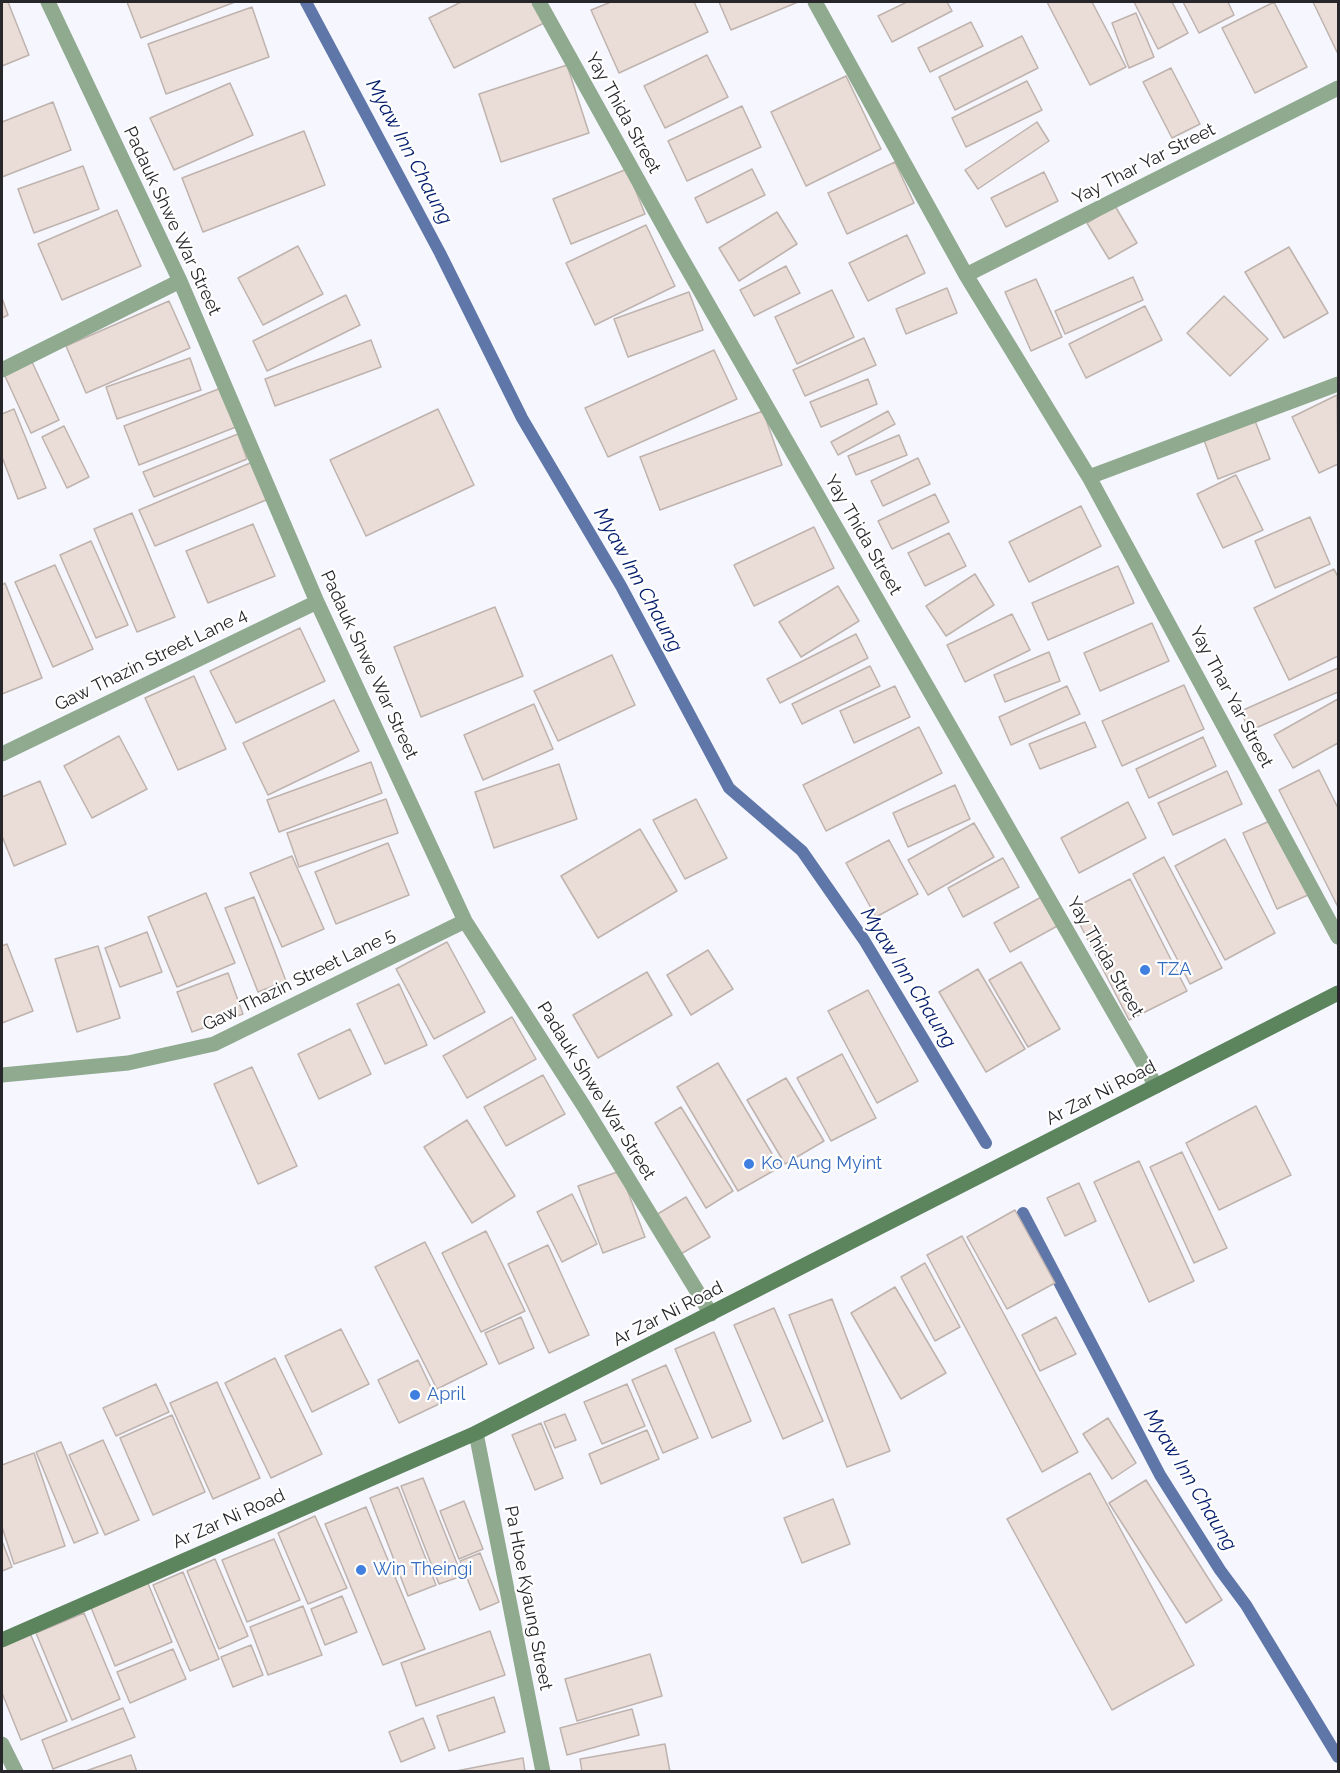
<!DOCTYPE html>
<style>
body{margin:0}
#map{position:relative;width:1340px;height:1773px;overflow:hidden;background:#f6f6ff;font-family:Raleway,sans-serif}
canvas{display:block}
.frame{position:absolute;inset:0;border:3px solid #27272b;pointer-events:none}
</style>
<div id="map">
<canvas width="1340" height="1773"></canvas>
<div class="frame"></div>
</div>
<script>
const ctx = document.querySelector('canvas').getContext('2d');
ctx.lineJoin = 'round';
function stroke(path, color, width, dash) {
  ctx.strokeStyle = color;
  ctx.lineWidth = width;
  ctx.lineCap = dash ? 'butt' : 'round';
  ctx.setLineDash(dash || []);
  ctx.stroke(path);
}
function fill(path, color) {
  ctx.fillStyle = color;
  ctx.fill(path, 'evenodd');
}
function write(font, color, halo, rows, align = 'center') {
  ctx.font = font + ' Raleway,sans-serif';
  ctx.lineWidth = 4.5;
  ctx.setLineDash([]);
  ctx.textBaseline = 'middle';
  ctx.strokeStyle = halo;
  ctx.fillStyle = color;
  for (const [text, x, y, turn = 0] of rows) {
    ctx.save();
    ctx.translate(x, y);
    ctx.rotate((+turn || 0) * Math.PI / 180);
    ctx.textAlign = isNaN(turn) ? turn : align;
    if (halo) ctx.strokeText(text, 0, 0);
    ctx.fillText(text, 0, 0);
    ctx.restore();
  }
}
const stream = new Path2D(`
 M306,2L440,253L522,418L621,586L729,788L802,851L864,940L986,1143
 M1023,1213L1160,1475L1220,1570L1246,1605L1338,1757`);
const building = new Path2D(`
 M2,2H8L29,55L2,66Z
 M127,2H235L141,38Z
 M461,2H533L544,23L454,68L429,18Z
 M611,2H694L708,32L619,73L591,10Z
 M719,2H798L731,30Z
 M907,2H947L952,11L892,42L878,16Z
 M1047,2H1092L1126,67L1090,85Z
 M1134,2H1172L1188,33L1158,49Z
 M1183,2H1228L1234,15L1199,33Z
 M1274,2L1307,67L1255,93L1222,28Z
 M1313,2H1338V54Z
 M252,7L269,57L166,94L148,44Z
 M1136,13L1154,57L1129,68L1112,23Z
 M971,22L983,46L930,72L918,48Z
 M1022,36L1038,68L955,110L939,77Z
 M707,55L728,97L665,128L644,86Z
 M567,65L589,133L501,162L479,94Z
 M1171,68L1200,124L1172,138L1143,82Z
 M846,76L881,149L806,186L771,112Z
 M1027,81L1042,110L966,147L952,118Z
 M230,83L253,135L174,170L150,118Z
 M53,102L71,150L2,177V122Z
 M742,106L761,147L687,181L668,141Z
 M1037,122L1049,141L978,189L965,170Z
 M304,131L325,185L203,232L182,178Z
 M895,162L914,203L847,234L828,193Z
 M83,166L99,209L34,233L18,189Z
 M627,169L645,214L571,244L553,199Z
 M752,169L765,195L707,223L695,198Z
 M1044,172L1058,201L1006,227L991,198Z
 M1115,206L1137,243L1109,259L1087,223Z
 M117,210L141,266L62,300L38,244Z
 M777,212L797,244L739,281L719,248Z
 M646,225L675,286L595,325L566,263Z
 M907,235L925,273L868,301L849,263Z
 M298,246L323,294L263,325L238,278Z
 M1289,247L1328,313L1284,338L1245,272Z
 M786,266L800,293L754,316L740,290Z
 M1133,277L1143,300L1065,334L1055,311Z
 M1036,279L1062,337L1031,351L1005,292Z
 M947,288L957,313L906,334L896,309Z
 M832,290L854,337L797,364L775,317Z
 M689,292L703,330L628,357L614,319Z
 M346,295L360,325L267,371L253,341Z
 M1224,296L1268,339L1230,376L1187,333Z
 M2,298L8,315L2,318Z
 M169,301L190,348L86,393L66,346Z
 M1145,306L1162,340L1086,378L1069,344Z
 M864,338L876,365L805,396L793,370Z
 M371,340L381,367L275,406L265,379Z
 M714,350L737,399L608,457L585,408Z
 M190,358L201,390L117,419L106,387Z
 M32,362L59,420L31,433L4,374Z
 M868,379L877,404L821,427L810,402Z
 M221,388L236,427L139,465L124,426Z
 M1337,395L1338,464L1319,473L1292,417Z
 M14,409L46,488L18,499L2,457V414Z
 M438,409L474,485L366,536L330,460Z
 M763,411L782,465L660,510L640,457Z
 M888,411L895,424L838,455L831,442Z
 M1255,421L1270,459L1218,479L1204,440Z
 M64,426L89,477L67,488L42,437Z
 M238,434L247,459L154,497L143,472Z
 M899,435L907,455L856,475L848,456Z
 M918,458L930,484L883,506L871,481Z
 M255,461L271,498L155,546L139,510Z
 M1236,475L1263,530L1223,548L1197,494Z
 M935,494L949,522L892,549L878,521Z
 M1081,506L1101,546L1029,582L1009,542Z
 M132,513L175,617L137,632L94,529Z
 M1310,517L1330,564L1275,588L1255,541Z
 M253,524L275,576L208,603L186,551Z
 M814,527L834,568L754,606L734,565Z
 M949,533L966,566L925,586L908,553Z
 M91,541L128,625L96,638L60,555Z
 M55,565L93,649L53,667L15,582Z
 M1118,566L1134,603L1048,640L1032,603Z
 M1334,569L1338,577V656L1289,680L1254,608Z
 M975,574L994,605L946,636L926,606Z
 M5,583L42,678L2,694V585Z
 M838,586L859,621L801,657L779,622Z
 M495,607L523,676L421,717L394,647Z
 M1012,614L1030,650L965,682L947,645Z
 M1152,623L1169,661L1100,691L1084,653Z
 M300,628L325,681L236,723L210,671Z
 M856,634L868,658L780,703L767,679Z
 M1049,652L1060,681L1005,702L994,675Z
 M612,655L635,705L558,741L534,691Z
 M870,666L880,686L802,724L792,704Z
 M1338,668V692L1249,731L1241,711Z
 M194,676L226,749L178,770L145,698Z
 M1184,685L1204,729L1122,766L1102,721Z
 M895,686L910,717L854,743L840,711Z
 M1067,686L1080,714L1011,745L999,717Z
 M1338,699V743L1293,768L1274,735Z
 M334,700L359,751L268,795L243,743Z
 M534,704L553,749L483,780L464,735Z
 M1085,722L1096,747L1040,769L1029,744Z
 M919,727L942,773L826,831L803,785Z
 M119,736L147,789L92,818L64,766Z
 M1203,737L1216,766L1149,798L1136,769Z
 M371,762L382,793L279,832L267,800Z
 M559,764L577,819L494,848L475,792Z
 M1319,770L1338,808V907L1279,790Z
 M1227,771L1242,804L1173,835L1158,803Z
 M40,781L66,844L14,866L2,836V797Z
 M955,785L970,819L908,847L893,813Z
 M386,799L398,833L299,867L287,833Z
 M696,799L727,858L685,879L653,820Z
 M1128,802L1146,838L1079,873L1061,838Z
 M1274,819L1308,895L1277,909L1243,833Z
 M974,823L994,857L928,895L908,860Z
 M640,829L677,891L598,938L561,876Z
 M1225,839L1275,933L1225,960L1175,866Z
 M889,840L918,894L876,917L846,863Z
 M388,843L409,895L336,924L315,872Z
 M292,856L324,929L282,947L250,873Z
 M1164,857L1222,968L1190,984L1133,874Z
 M1003,858L1019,887L963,917L948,888Z
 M1130,879L1187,991L1129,1020L1072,909Z
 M206,893L235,963L177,987L148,917Z
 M1045,895L1061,924L1010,952L994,923Z
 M254,897L286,981L258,992L225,908Z
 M147,932L162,972L120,987L105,948Z
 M447,942L485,1012L434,1039L396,969Z
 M7,944L33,1011L2,1023V946Z
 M98,946L120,1018L77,1032L55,959Z
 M708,950L733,989L691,1015L667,975Z
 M1021,962L1060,1029L1028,1047L989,980Z
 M978,969L1025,1049L986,1072L939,992Z
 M647,972L672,1015L598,1058L573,1015Z
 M228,973L243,1014L192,1032L177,992Z
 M399,984L427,1045L385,1064L357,1004Z
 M868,990L918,1081L877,1103L828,1011Z
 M512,1017L536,1059L467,1098L443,1056Z
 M350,1029L371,1074L319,1099L298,1054Z
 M842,1054L876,1118L831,1141L797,1078Z
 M718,1063L780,1167L738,1191L677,1087Z
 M252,1067L297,1166L258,1184L214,1084Z
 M543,1075L565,1114L506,1146L484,1107Z
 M786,1078L824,1141L785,1164L747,1100Z
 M1256,1106L1291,1175L1219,1210L1186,1143Z
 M681,1107L733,1191L706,1208L655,1123Z
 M467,1120L515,1196L472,1223L424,1147Z
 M1182,1152L1227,1248L1194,1263L1150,1167Z
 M1139,1161L1194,1281L1149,1302L1094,1182Z
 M620,1171L645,1237L603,1253L578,1186Z
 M1079,1183L1096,1221L1065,1236L1047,1198Z
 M572,1194L597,1244L562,1262L537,1212Z
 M686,1197L710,1237L679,1255L656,1215Z
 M1015,1210L1055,1283L1007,1309L967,1237Z
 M486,1231L525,1311L481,1332L442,1253Z
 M962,1236L1078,1452L1042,1472L927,1255Z
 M425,1242L487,1364L437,1389L375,1267Z
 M548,1245L589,1335L549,1353L508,1264Z
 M925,1263L960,1327L935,1341L901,1277Z
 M895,1287L946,1373L901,1399L851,1313Z
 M832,1299L890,1451L847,1467L789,1315Z
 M774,1308L823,1421L783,1439L734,1325Z
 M521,1317L534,1348L499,1364L485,1333Z
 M1056,1317L1076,1354L1040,1371L1022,1335Z
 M341,1329L369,1384L312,1412L285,1356Z
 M714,1332L751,1421L712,1438L675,1349Z
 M275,1358L322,1454L271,1478L225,1383Z
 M418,1360L439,1404L399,1423L378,1380Z
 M666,1365L698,1438L663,1453L632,1380Z
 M217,1382L260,1478L213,1499L170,1403Z
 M156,1384L169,1412L116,1436L103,1408Z
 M627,1384L645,1426L602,1444L584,1402Z
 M565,1414L576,1440L555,1448L544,1422Z
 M172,1415L205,1492L153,1515L120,1438Z
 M1108,1418L1136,1463L1112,1479L1083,1434Z
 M541,1423L563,1478L535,1490L512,1435Z
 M647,1430L659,1459L601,1484L589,1454Z
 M103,1440L139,1520L105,1535L69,1455Z
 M61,1442L98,1533L74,1543L36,1452Z
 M34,1453L65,1546L14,1564L2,1527V1465Z
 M1090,1473L1194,1665L1112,1710L1007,1519Z
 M423,1478L462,1576L439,1584L401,1486Z
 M1146,1480L1222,1600L1186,1623L1109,1503Z
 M398,1487L436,1585L408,1596L370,1498Z
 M833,1499L850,1544L802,1563L784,1518Z
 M464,1501L483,1549L459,1559L440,1511Z
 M366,1507L425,1649L383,1665L325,1524Z
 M315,1516L347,1588L308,1604L278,1533Z
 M274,1539L300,1600L247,1622L222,1560Z
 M2,1541L12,1567L2,1571Z
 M480,1553L499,1602L480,1610L460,1561Z
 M215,1559L248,1636L219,1649L187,1571Z
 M183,1572L219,1659L190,1671L153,1585Z
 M147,1581L172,1642L115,1666L90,1605Z
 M342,1596L357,1632L325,1645L311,1609Z
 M303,1606L322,1655L268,1675L250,1627Z
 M84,1613L120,1699L72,1720L36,1633Z
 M490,1631L505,1675L416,1706L401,1663Z
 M30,1633L67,1721L21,1740L2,1693V1645Z
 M251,1645L263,1675L233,1687L221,1657Z
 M173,1649L186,1679L130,1703L117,1672Z
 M650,1654L662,1696L577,1721L565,1679Z
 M494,1697L505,1732L449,1751L437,1716Z
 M123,1708L135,1737L53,1769L42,1740Z
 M632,1709L639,1735L567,1755L560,1728Z
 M423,1718L435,1748L401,1762L389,1732Z
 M665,1744L670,1772H582L580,1759Z
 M131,1755L137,1772H83Z
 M523,1758L525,1772H451Z`);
const minor = new Path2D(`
 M48,2L180,281L317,602L465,921L585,1108L711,1314
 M539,2L678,252L1156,1086
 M815,2L966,275L1089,477L1338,937
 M966,275L1338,88
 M2,370L180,281
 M1089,477L1338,384
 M2,754L317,602
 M2,1075L128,1063L214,1044L465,921
 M476,1433L543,1772
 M2,1744L16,1772`);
const secondary = new Path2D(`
 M2,1640L476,1433L1338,993`);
const markers = [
 [1145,970,6,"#3f7fe0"],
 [749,1164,6,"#3f7fe0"],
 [415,1395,6,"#3f7fe0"],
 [361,1570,6,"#3f7fe0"]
];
const streetNames = [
 ["Yay Thida Street",623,113,61],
 ["Yay Thar Yar Street",1144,164,-27],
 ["Padauk Shwe War Street",172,221,65],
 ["Yay Thida Street",863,535,60],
 ["Gaw Thazin Street Lane 4",151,660,-26],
 ["Padauk Shwe War Street",369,665,65],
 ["Yay Thar Yar Street",1231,697,62],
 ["Yay Thida Street",1105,957,60],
 ["Gaw Thazin Street Lane 5",299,980,-26],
 ["Padauk Shwe War Street",596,1091,58],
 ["Ar Zar Ni Road",1101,1093,-27],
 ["Ar Zar Ni Road",668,1314,-27],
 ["Ar Zar Ni Road",229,1519,-24],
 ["Pa Htoe Kyaung Street",528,1598,79]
];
const shopNames = [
 ["TZA",1157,970],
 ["Ko Aung Myint",761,1164],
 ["April",427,1395],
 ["Win Theingi",373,1570]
];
const waterNames = [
 ["Myaw Inn Chaung",409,152,62],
 ["Myaw Inn Chaung",638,580,61],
 ["Myaw Inn Chaung",908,978,58],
 ["Myaw Inn Chaung",1190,1480,59]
];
stroke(stream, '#5f77a8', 12);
fill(building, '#eaddd8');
stroke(building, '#bfb3ae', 1.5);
stroke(minor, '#8faa8e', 15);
stroke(secondary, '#5c845d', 15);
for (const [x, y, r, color] of markers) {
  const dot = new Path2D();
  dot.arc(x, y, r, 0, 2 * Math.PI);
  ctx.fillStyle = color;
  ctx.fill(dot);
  stroke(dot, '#fff', 2);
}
write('18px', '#27272b', '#fff', streetNames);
write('18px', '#366cbe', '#fff', shopNames, 'left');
write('italic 20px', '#031d6c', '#fff', waterNames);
</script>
